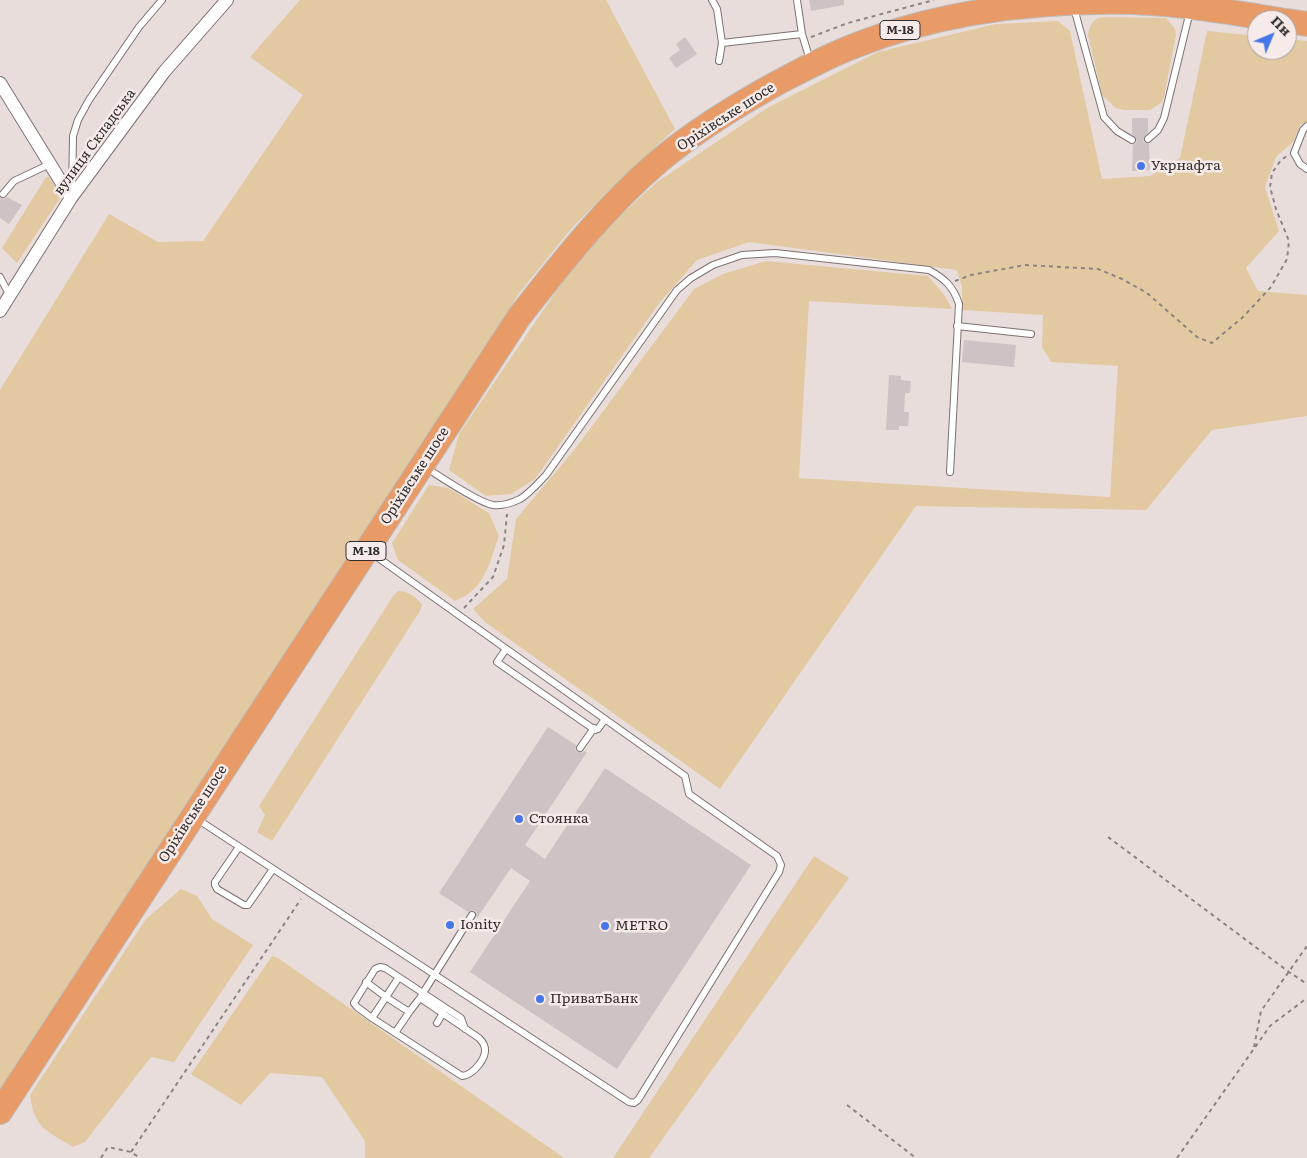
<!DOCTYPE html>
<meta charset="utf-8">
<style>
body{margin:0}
#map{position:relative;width:1307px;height:1158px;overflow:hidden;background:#e9dddb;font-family:Literata,serif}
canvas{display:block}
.north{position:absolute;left:1247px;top:10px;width:50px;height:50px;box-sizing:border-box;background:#f6ebe9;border:1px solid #a89f9e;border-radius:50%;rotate:45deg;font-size:14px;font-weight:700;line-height:20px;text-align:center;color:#322e2d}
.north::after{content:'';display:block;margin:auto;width:18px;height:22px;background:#4676e8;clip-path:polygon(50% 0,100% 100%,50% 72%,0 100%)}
</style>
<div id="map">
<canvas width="1307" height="1158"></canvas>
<div class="north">Пн</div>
</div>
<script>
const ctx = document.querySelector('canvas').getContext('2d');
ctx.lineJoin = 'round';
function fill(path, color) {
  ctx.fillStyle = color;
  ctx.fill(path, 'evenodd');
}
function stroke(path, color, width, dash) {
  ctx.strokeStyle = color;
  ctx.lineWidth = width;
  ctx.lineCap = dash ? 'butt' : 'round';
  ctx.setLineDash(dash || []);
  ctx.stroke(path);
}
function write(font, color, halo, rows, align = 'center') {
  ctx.font = font + ' Literata,serif';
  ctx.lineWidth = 5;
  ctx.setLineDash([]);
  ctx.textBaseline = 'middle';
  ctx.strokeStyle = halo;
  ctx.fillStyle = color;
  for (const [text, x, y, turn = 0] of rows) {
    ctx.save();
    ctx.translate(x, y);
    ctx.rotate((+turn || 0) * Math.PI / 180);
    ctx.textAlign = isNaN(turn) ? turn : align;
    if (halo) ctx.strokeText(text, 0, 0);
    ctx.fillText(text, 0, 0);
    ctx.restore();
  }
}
const green = new Path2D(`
 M300,0H606L675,129L616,183L571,229L520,292L0,1102V390L109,214L158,242L203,241L303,95L250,57Z
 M1102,17L1166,18L1175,29L1176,35L1164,97L1161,103L1150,110H1124L1116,108L1102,95L1088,35C1090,24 1092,20 1102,17Z
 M1058,21L1070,31L1102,179L1150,176L1180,158L1207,31L1257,36V50H1287V39L1307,41V122L1300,125L1294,141L1276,157L1265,187L1279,231L1246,268L1258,291L1307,295V416L1212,430L1146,510L916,506L720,789L485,622L473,609L507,579L516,519L575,449L694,289L723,274L766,261L928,276L945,296L952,309L809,301L799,478L1110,497L1118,366L1051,362L1042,347L1043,315L962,310V287L957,270L749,242L697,260L660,302L535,479L511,494L486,496L449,470L459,434L587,246L657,182L767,108L878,52L996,24Z
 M46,177H49L61,197L17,263L2,248Z
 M429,485L448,488L489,513L499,536C489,564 485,589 455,601L398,560L392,543Z
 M398,591C408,591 417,597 422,605L420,611L272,841L257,832L265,815L259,806L393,596Z
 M814,856L849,878L649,1158H613Z
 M181,889L197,896L212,919L253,945L174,1062L151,1057L85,1142L73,1147C47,1131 34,1128 30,1095L146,919Z
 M272,956L278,958L564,1158H365V1141L322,1077L270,1073L241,1105L191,1074Z`);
const building = new Path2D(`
 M809,0H844V5L811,11Z
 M685,37L697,54L676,68L669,58L680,50L676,44Z
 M1132,118H1148V132L1143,140L1145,143L1149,144L1150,170L1132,171L1133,145L1136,143L1137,140L1132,134Z
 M7,197L22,205L9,224L0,218V198L4,199Z
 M964,340L1016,345L1014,367L962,362Z
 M889,375L901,376V380L911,381L910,393H905L904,412H909L908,426H899V430H886Z
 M548,727L576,745L575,750L578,752L582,753L584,751L587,752L525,845L545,859L605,768L751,865L617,1069L470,972L530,881L511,868L477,918L475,911L472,910L468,912L439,893Z`);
const path = new Path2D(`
 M811,37L848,23L934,0
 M955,281L971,275L1025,265L1098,269L1122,279L1147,293L1197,337L1212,343L1243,317L1271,287L1287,259L1289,241L1276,209L1270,187L1272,173L1281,160L1287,156
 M464,608L493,577L504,545L507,514
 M1108,837L1289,972L1307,984
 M1254,1047L1261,1011L1307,946
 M847,1105L916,1158
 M131,1152L301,899
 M101,1158L108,1147L131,1152L140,1158
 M1177,1158L1270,1026L1307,998`);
const lane = new Path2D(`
 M712,0L717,9L722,43L719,61
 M797,0L802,34L810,60
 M1074,8L1104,117L1117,131L1132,140
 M722,43L802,34
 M1307,126L1303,130L1294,153L1300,164L1307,169
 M1148,139L1158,130L1164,118L1190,11
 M3,194L14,181L50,164
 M72,194L73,136L78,120L89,100L139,27L162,0
 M0,277L10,296
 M957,326L1031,334
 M425,467C439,476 479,503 493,505C502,506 512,503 520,499C530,493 538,483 546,475L677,290L691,278L713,265L742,255L775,253L929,270C945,279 953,286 959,304L950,472
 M506,649L497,662L595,730L598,729L605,719
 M580,748L594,728
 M197,819L629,1102L634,1103L638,1100L779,872L781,865L777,856L689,794L685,776L370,552
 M239,847L215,882V885L217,889L244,905H248L273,869
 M399,977L386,997L406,1010L410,1011L420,998
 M366,982L386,997L372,1018
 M437,1023L443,1013
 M465,1029L461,1018L423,993L420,998L479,1038C480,1039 484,1044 484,1045C489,1057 473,1075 462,1076L372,1018L357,1007L354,1003L375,969L380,967L385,968L423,993L472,915
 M395,1033L410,1011`);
const street = new Path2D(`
 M0,83L71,198
 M0,311L71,198L164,72L227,0`);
const highway = new Path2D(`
 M1287,21L1307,24
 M0,1112L519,317C562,262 606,206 659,161C696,130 737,105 779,82C804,69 828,56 854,46C942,11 1038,0 1133,2C1182,4 1231,12 1280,20`);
const markers = [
 [1141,166,5,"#4676e8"],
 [519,819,5,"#4676e8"],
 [450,925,5,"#4676e8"],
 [605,926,5,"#4676e8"],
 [540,999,5,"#4676e8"]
];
const shields = [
 [900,30,40],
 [366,551,40]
];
const shieldNames = [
 ["М-18",900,30],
 ["М-18",366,551]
];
const streetNames = [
 ["Оріхівське шосе",726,117,-33],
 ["вулиця Складська",95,142,-54],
 ["Оріхівське шосе",415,476,-57],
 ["Оріхівське шосе",193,814,-57]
];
const poiNames = [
 ["Укрнафта",1151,166],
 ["Стоянка",529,819],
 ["Ionity",460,925],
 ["METRO",615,926],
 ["ПриватБанк",550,999]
];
fill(green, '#e2c9a2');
fill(building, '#cdc2c4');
stroke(lane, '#7c7170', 8);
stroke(street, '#7c7170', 14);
stroke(highway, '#bdbcbc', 26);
stroke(path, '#8c8482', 2, [4, 4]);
stroke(lane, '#fff', 6);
stroke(street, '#fff', 12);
stroke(highway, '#e89a67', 24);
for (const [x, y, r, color] of markers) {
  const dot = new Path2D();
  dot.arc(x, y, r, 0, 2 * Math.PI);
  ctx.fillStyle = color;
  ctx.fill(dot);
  stroke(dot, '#f6ebe9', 2);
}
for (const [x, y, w] of shields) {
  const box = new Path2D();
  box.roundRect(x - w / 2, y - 9.5, w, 19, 4);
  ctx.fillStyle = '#f6ebe9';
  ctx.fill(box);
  stroke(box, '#322e2d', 1);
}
write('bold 12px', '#322e2d', null, shieldNames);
write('14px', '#322e2d', '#f6ebe9', streetNames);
write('14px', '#322e2d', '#f6ebe9', poiNames, 'left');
</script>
